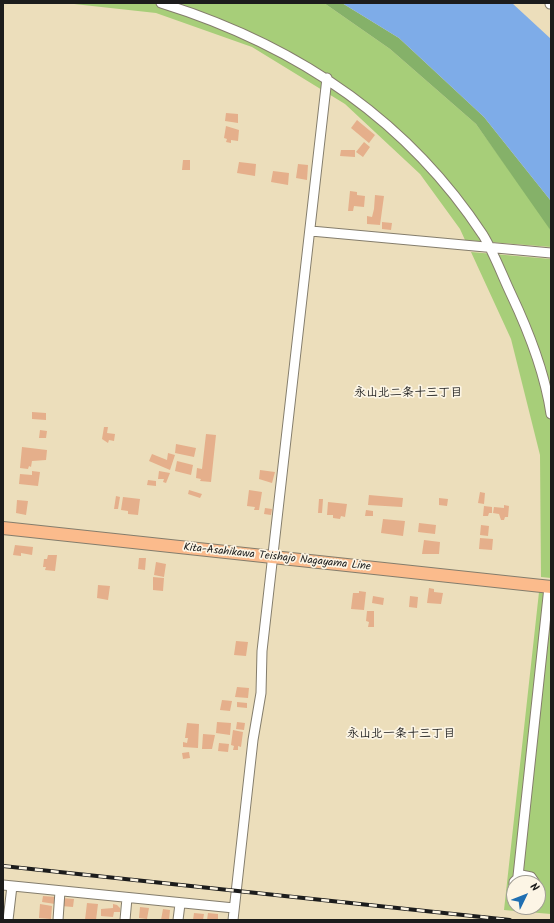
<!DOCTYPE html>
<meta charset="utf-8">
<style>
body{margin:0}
#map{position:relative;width:554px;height:923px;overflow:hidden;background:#ecdebb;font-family:Kalam,sans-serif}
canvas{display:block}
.frame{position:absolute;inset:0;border:4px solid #1c1c1c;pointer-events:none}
.north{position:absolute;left:506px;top:875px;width:40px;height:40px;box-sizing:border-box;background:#fcf5e5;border:1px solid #a29e95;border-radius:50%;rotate:47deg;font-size:11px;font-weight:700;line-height:16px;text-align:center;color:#1c1c1c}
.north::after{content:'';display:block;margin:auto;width:14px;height:18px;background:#1f6fb2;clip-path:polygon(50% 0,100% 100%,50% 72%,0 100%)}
</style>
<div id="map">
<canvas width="554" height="923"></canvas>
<div class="frame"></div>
<div class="north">N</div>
</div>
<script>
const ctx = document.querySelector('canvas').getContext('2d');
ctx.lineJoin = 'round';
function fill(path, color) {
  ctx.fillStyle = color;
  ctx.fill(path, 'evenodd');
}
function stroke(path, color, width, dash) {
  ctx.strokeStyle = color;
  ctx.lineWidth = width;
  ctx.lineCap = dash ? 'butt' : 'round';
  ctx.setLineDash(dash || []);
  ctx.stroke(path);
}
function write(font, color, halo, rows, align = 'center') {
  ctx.font = font + ' Kalam,"Klee One",sans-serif';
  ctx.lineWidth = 3.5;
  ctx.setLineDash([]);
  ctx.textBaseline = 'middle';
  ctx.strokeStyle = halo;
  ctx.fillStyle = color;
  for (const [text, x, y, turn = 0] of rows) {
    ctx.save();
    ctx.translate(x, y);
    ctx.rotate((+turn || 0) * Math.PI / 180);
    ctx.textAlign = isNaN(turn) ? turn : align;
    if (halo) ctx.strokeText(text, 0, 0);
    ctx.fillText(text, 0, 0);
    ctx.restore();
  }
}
const green = new Path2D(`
 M65,3H324L390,49L476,124L545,220L551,231V247L465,240L460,229L420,174L345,104L252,47L156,13Z
 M471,252L551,259V578L541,577L540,455L511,339Z
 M539,592L551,593V914L504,910ZM514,883H538V907H514Z`);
const forest = new Path2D(`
 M324,3H342L399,38L484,117L551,201V231L476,124L390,49Z`);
const water = new Path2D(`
 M342,3H512L551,39V201L484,117L399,38Z`);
const building = new Path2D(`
 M226,113L238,114V123L225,121Z
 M357,120L375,135L369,143L351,128Z
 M226,126L239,130L238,141L231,140V143L226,142L227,139L224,138Z
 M364,142L370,147L363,157L356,152Z
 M341,150H355V157L340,156Z
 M183,160H190V170H182Z
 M239,162L256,164L255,176L237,173Z
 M298,164L308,165L307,180L296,178Z
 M273,171L289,173L288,185L271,182Z
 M350,191L357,192V195L365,196L364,207L354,206L353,211H348Z
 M375,195L384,196L380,225L367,224V216L372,217L374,209Z
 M382,222L392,223L391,230L382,229Z
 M32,412L46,413V420L32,419Z
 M104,427H108L107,433L115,434L114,441L109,440L108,443L102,439Z
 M40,430L47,431L46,438H39Z
 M206,434L216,435L211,482L200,481L201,479L196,478L197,468L202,469Z
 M176,444L196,448L194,457L175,453Z
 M22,447L47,450L46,460L32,461L31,467L29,466L28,469L20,468Z
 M168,453L175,455L170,470L149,461L152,454L167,460Z
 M177,461L193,465L191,475L175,471Z
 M260,470L275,472L272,483L259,479Z
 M32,471L40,472L38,486L19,484L20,474L32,475Z
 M159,471L170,473L166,483L163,482L164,479H158Z
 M148,480L156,481V486L147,485Z
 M189,490L202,494L200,498L188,494Z
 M249,490L262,492L259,510H254L255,507L247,506Z
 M480,492L485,493L484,504L478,503Z
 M369,495L403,498L402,507L368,505Z
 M116,496L120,497L118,509H114Z
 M123,497L140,499L138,515L128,514V511L121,510Z
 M439,498L448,499L447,506L439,505Z
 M319,499H323L322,513H318Z
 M17,500L28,501L26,515L16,513Z
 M328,502L347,504L345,517L341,516L340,519L333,518V515H327Z
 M504,505L509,506L508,517H505L504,520H501L499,514L493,513L494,507L504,508Z
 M484,506L492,507V513H489L488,516H483Z
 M265,508L272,509L271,515L264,514Z
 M366,510L373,511V516H365Z
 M383,519L405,521L403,536L381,533Z
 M419,523L436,525L435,534L418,532Z
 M481,525L489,526L488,536L480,535Z
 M480,538L493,539L492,550L479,549Z
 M424,540L440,542L439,554H422Z
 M15,545L33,547L32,555L21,553V556L13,555Z
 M48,555H57L55,571L45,570L46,567H43L44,559H47Z
 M139,558H146L145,570L138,569Z
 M156,562L166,564L164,577L154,575Z
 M153,577L164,578L163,591L153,590Z
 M98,585L110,586L108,600L97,598Z
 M429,588L434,589V592L443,593L441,604L427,603Z
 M359,591L366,592L364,610L351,609L353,593H359Z
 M373,596L384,598L383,605L372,603Z
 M410,596L418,597L417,608L409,607Z
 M367,611H374V627H368L369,622L366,621Z
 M236,641L248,642L246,656L234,655Z
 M237,687L249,688L248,698L235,697Z
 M222,700L232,701L230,711L220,710Z
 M237,702L247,703V708L237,707Z
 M217,722L231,723L230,735L216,733Z
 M237,722L245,723L244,730L236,729Z
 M187,723L199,724L198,748L183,747V742L187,743L188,738H185Z
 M233,730L243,732L241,747L238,746V750H233L234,746L231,745Z
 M203,734L215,735L212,749H202Z
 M219,743L229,744L228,752L218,751Z
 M189,752L190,758L183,759L182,753Z
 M43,896L56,897L55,904L42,902Z
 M62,898L74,899L73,907L61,906Z
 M87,903L98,904L96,920H85Z
 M40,904L52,906L51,919L39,918Z
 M113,904L117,905L120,908V912H114L113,917L101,916V909L113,908Z
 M140,907L149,908L147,919L139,918Z
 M163,909L170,910L169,920H161Z
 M194,913L204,914L203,920H193Z
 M208,913L218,914V920H207Z`);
const minor = new Path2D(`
 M161,3C293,44 406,118 483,235C494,253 502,275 511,294C529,332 545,373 551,414
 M550,4L551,3
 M311,231L551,253
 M518,876L549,587
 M3,885L234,908
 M514,889V882L521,875L531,877L535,883
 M8,920L12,886
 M58,920L60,891
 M125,920L127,898
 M178,920L180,904
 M233,920L253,740L261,693L262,651L327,78`);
const major = new Path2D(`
 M3,528L551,587`);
const rail = new Path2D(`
 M3,866L510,920`);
const streetNames = [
 ["Kita-Asahikawa Teishajo Nagayama Line",277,558,6]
];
const neighbourhoodNames = [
 ["永山北二条十三丁目",408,394],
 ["永山北一条十三丁目",401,735]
];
fill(green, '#a7ce79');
fill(forest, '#85b169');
fill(water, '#7eace8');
fill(building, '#e5af8b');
stroke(minor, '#847d6c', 11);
stroke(major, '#847d6c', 14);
stroke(minor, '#fff', 9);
stroke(major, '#fbbb8c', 12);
stroke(rail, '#1c1c1c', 4);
stroke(rail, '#fcf5e5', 2.5, [8]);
write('11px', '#1c1c1c', '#fcf5e5', streetNames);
write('bold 12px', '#1c1c1c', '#fcf5e5', neighbourhoodNames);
</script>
